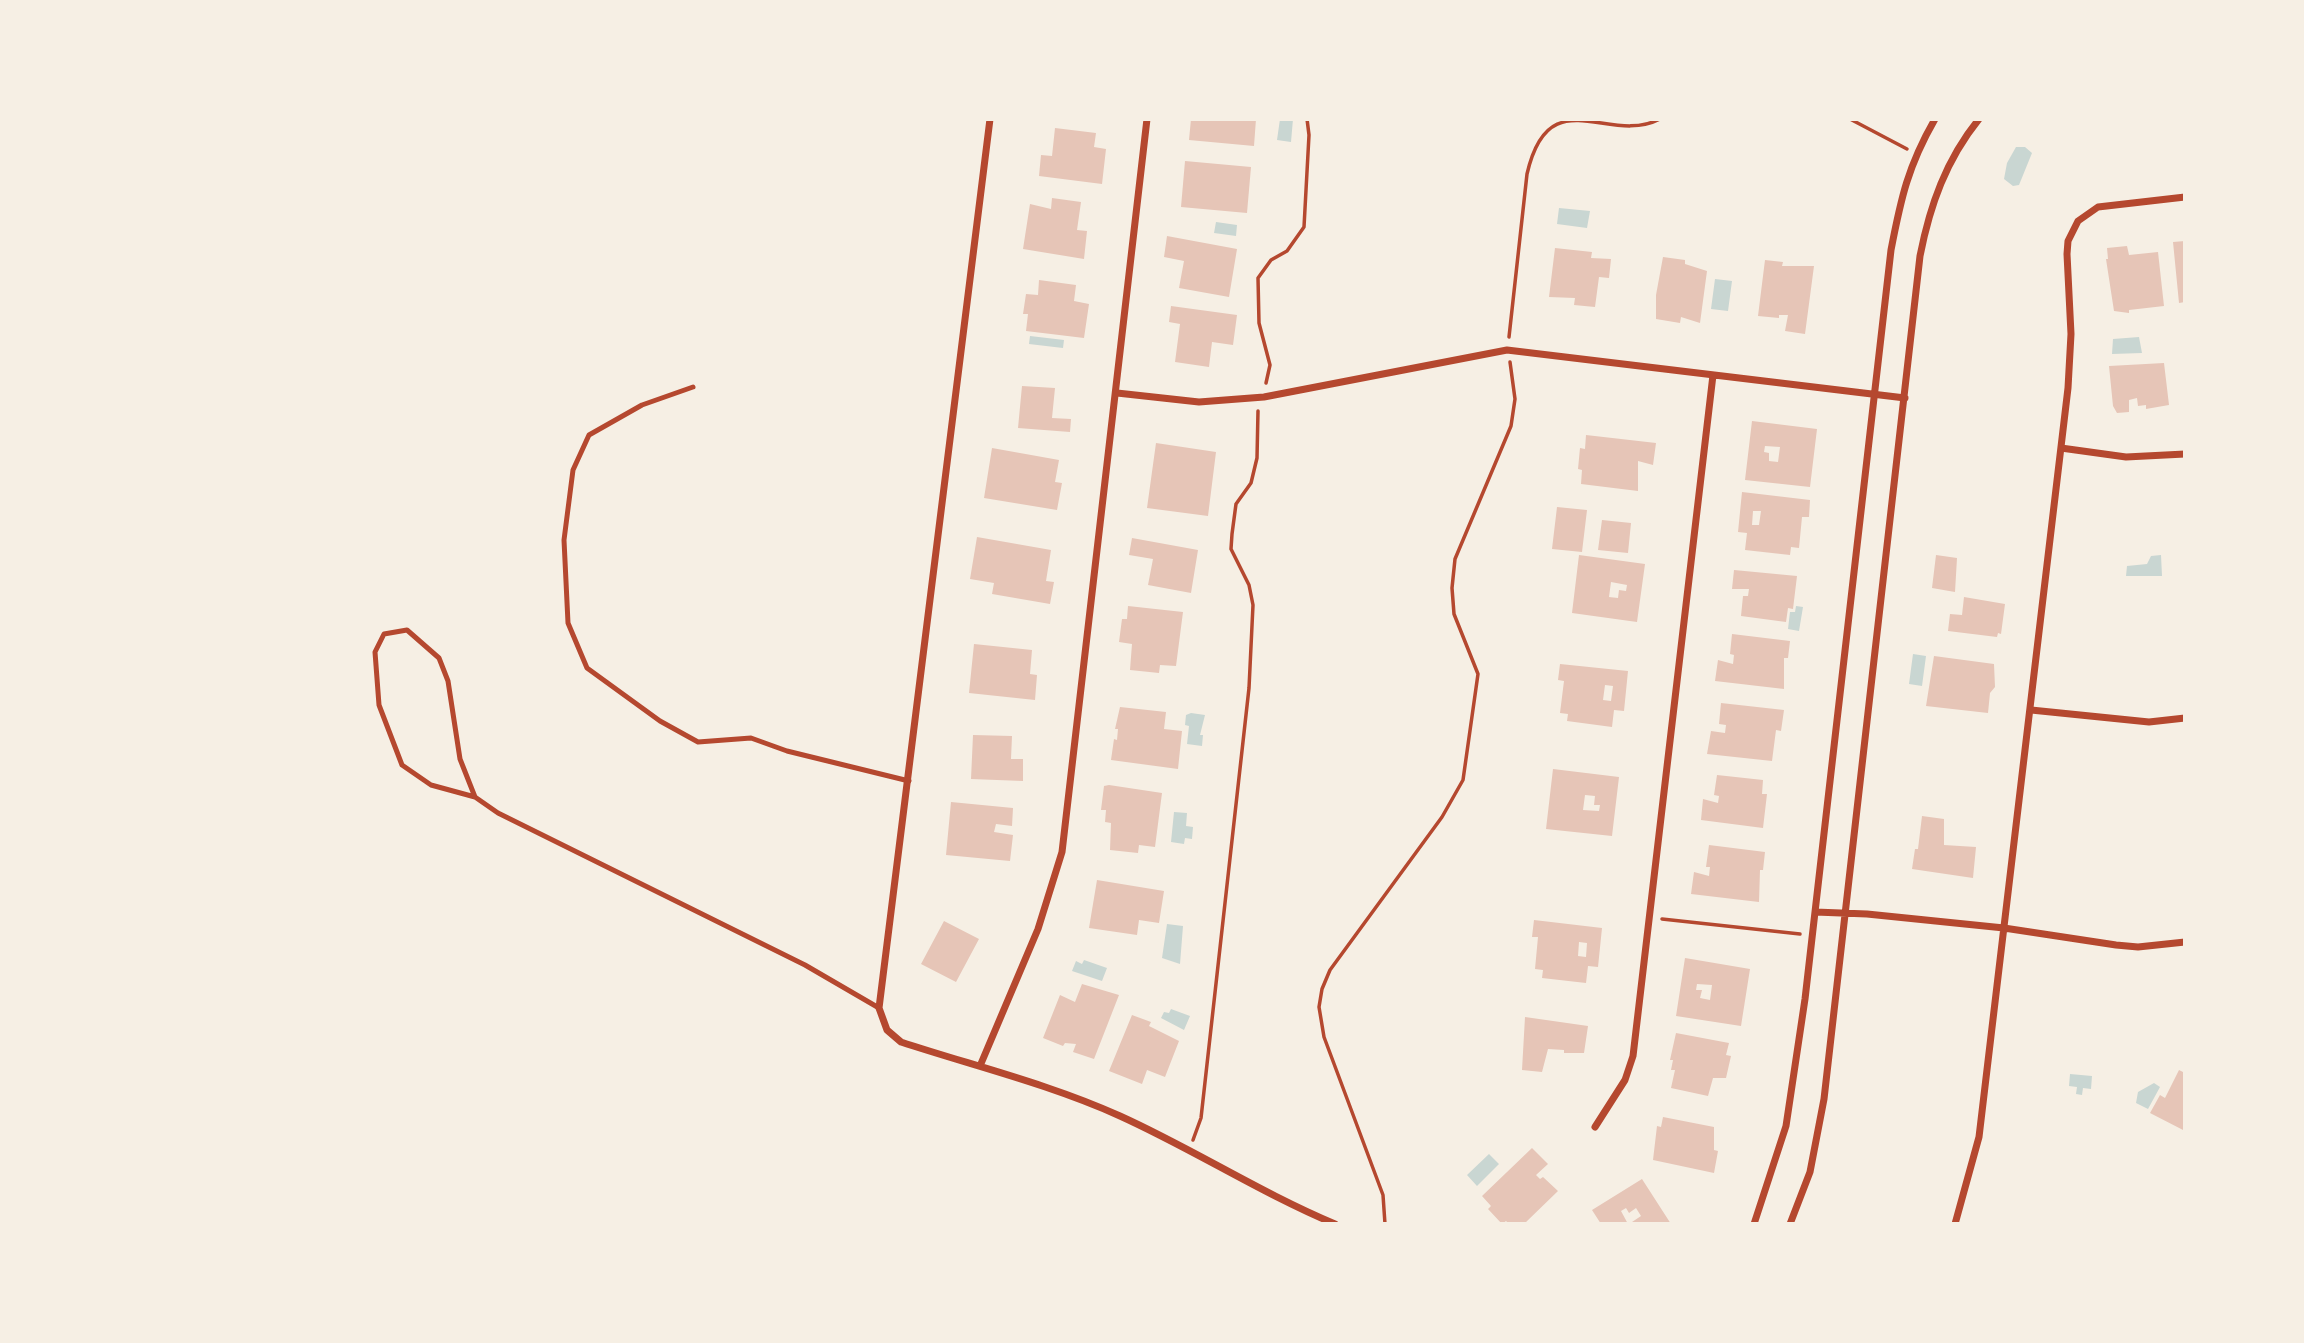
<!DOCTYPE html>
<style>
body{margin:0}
#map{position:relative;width:2304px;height:1343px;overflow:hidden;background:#f6efe4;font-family:Overpass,sans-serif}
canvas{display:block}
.frame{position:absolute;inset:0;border:121px solid #f6efe4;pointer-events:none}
</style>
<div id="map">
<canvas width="2304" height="1343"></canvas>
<div class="frame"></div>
</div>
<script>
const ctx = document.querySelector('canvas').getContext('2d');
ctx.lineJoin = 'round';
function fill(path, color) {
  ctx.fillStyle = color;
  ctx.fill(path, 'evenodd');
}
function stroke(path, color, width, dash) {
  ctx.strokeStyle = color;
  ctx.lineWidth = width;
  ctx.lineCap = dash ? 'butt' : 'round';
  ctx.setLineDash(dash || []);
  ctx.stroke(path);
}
const water = new Path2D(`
 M1280,119H1293L1291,142L1277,140Z
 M2016,147H2025L2032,153L2019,185L2013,186L2004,179L2007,163Z
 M1559,208L1590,211L1587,228L1557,224Z
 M1216,222L1237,225L1236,236L1214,233Z
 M1715,279L1732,281L1728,311L1711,309Z
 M1030,336L1064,340L1063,348L1029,344Z
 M2139,337L2142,353L2112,354L2113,339Z
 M2161,555L2162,576H2126L2127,566L2147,564L2151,556Z
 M1796,606L1803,607L1799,631L1788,629L1790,612H1795Z
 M1913,654L1926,656L1922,686L1909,684Z
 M1191,713L1205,715L1200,735H1203L1202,746L1187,744L1189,726L1185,725L1186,715Z
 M1174,812L1187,813L1186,826L1193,827L1192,839L1185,838L1184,844L1171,842Z
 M1167,924L1183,926L1180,964L1162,958Z
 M1084,960L1107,968L1102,981L1072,971L1076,961L1082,964Z
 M1171,1009L1190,1016L1184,1030L1161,1018L1164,1012L1169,1013Z
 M2070,1074L2092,1076L2091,1089L2083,1088L2082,1095L2076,1094L2077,1087L2069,1086Z
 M2154,1083L2160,1087L2148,1109L2136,1103L2138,1092Z
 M1489,1154L1499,1164L1477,1186L1467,1175Z`);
const building = new Path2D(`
 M1191,119H1256L1254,146L1189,140Z
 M1055,128L1096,133L1094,147L1106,149L1102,184L1039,176L1041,155L1052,156Z
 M1185,161L1251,167L1247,213L1181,207Z
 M1052,198L1081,202L1077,230L1087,231L1084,259L1023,249L1030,204L1051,209Z
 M1167,236L1237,249L1229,297L1179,288L1184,261L1164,257Z
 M2185,241V302L2179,303L2173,242Z
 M2127,246L2129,255L2158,252L2164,306L2129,310V313L2114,311L2106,259H2108L2107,248Z
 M1555,248L1592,252L1591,258L1611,259L1609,278L1599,277L1595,307L1574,305L1575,298L1549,297Z
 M1663,257L1685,260V264L1707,271L1700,323L1681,317L1680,323L1656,319V295Z
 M1765,260L1783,262L1782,266H1814L1805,334L1785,331L1788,315H1779V318L1758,316Z
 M1039,280L1076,285L1074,301L1089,304L1084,338L1026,331L1028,314H1023L1026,294L1038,295Z
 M1171,306L1237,315L1233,345L1212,342L1209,367L1175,362L1180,324L1169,322Z
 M2164,363L2169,405L2146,409V405L2138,406L2137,398L2129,400V412L2117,413L2113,406L2109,366Z
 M1022,386L1055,388L1052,418L1071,419L1070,432L1018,428Z
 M1752,421L1817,429L1810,487L1745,480ZM1765,446L1780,447L1778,462L1769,461V453L1764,452Z
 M1586,435L1656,443L1653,465L1638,461V491L1581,484L1582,470L1578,469L1580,448L1585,449Z
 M1156,443L1216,452L1208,516L1147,508Z
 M992,448L1059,460L1055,482L1062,483L1057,510L984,498Z
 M1742,492L1810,500L1809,517H1802L1799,548L1791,547L1790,555L1745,550L1747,533L1738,532ZM1753,511H1761L1759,525H1752Z
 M1557,507L1587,510L1582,552L1552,549Z
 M1602,520L1631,523L1628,553L1598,550Z
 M977,537L1051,550L1046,581L1054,582L1050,604L992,594L994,583L970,579Z
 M1132,538L1198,550L1191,593L1148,585L1153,559L1129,555Z
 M1579,555L1645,564L1637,622L1572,613ZM1611,582L1627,585L1626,591L1619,590L1618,598L1609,597Z
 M1936,555L1957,558L1955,592L1932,588Z
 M1734,570L1797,576L1793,609L1788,608L1786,622L1741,616L1743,596H1748L1749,589H1732Z
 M1964,597L2005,604L2001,634L1998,633L1997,637L1948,631L1950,614L1962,615Z
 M1128,606L1183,612L1176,666L1160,665L1159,673L1130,670L1132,644L1119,642L1122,619H1127Z
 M1732,634L1790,641L1788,658H1784V689L1715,681L1718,660L1733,664L1734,655L1730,654Z
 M974,644L1032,650L1030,674L1037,675L1035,700L969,693Z
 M1934,656L1994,664L1995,687L1990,693L1988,713L1926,706Z
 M1560,664L1628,671L1624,711L1614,710L1612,727L1567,721L1568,714L1560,713L1564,681L1558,680ZM1605,685L1613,686L1611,701L1603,700Z
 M1721,703L1784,710L1781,731L1776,730L1772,761L1707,754L1711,731L1725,733L1726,725L1719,724Z
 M1120,707L1166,712L1164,729L1182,731L1178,769L1111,760L1114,739L1117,740L1118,729H1115Z
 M973,735L1012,736L1011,759H1023V781L971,779Z
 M1553,769L1619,777L1612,836L1546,829ZM1585,795L1595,796L1594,805H1600L1599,811L1583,810Z
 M1717,775L1763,780L1762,794H1767L1763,828L1701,820L1703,799L1718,803L1719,796L1714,795Z
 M1109,785L1162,793L1155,847L1139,845L1138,853L1110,850L1111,823L1105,822L1106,810H1101L1104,786Z
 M951,802L1013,808L1012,826L996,824L994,832L1013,835L1010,861L946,855Z
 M1922,816L1944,819V845L1976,847L1973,878L1912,869L1915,849H1918Z
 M1709,845L1765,852L1763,870H1760L1759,902L1691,894L1694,872L1709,876L1710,867H1706Z
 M1097,880L1164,891L1159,923L1139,920L1137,935L1089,928Z
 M1534,920L1602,928L1598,967L1588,966L1586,983L1542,978L1543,970L1535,969L1538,937H1532ZM1579,942L1587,943L1586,957L1578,956Z
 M944,921L979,939L956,982L921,964Z
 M1685,958L1750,969L1741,1026L1676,1016ZM1697,984L1712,985L1710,1000L1700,998L1702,990H1696Z
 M1082,984L1119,995L1094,1059L1073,1052L1076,1044L1065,1043L1063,1046L1043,1038L1060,995L1075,1002Z
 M1132,1015L1151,1022L1149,1026L1179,1041L1165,1077L1147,1070L1142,1084L1109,1071Z
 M1525,1017L1588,1026L1584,1053H1564V1050L1548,1049L1542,1072L1522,1070Z
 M1676,1033L1729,1043L1726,1055L1731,1056L1726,1078H1713L1708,1096L1671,1088L1675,1070H1671L1673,1060H1670Z
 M2179,1070L2185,1073V1131L2150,1113L2160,1095L2165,1098Z
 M1663,1117L1714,1127V1150L1718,1151L1714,1173L1653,1160L1657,1126L1661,1127Z
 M1532,1148L1548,1164L1536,1175L1540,1179L1543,1177L1558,1191L1524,1224H1509L1506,1221L1502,1224L1488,1209L1491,1206L1482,1196Z
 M1642,1179L1671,1224H1629L1641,1216L1636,1208L1629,1213L1626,1208L1621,1211L1628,1224H1601L1592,1210Z`);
const path = new Path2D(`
 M1850,119L1907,149
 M1509,337L1527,174C1549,78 1608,146 1660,119
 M1266,383L1270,365L1259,323L1258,278L1271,260L1287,251L1304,227L1309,135L1307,119
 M1662,919L1800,934
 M1193,1140L1201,1118L1249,688L1253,605L1249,585L1231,549L1232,534L1236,504L1251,483L1257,458L1258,411
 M1385,1224L1383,1195L1324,1037L1319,1007L1322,989L1330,970L1442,817L1463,780L1478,674L1454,614L1452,588L1455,559L1511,426L1515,399L1510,362`);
const service = new Path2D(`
 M693,387L642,405L589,435L573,470L564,540L568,623L587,668L660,721L698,742L751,738L787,751L909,781
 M475,797L431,785L402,765L379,705L375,652L384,634L407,630L439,658L448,681L460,759L475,797L498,813L805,965L879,1008`);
const minor = new Path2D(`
 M990,119L879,1008L887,1030L901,1042C974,1066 1049,1084 1120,1116C1193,1149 1261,1193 1335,1224
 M1117,393L1199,402L1264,397L1507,350L1905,398
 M2061,448L2126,457L2185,454
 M2031,710L2149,722L2185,718
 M1815,912L1867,914L2004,928L2116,945L2138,947L2185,942
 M980,1066L1038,929L1062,852L1147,119
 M1595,1127L1625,1080L1633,1056L1713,375
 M1754,1224L1786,1126L1805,999L1891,250C1901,198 1908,166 1935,119
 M1790,1224L1810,1172L1824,1099L1920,256C1930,205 1946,160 1979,119
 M1955,1224L1979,1137L2068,388L2071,334L2067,254L2068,241L2078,221L2098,207L2185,197`);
fill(water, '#c9d6d2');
fill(building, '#e6c5b7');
stroke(path, '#b5482f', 3.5);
stroke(service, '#b5482f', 5);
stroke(minor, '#b5482f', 7);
</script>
